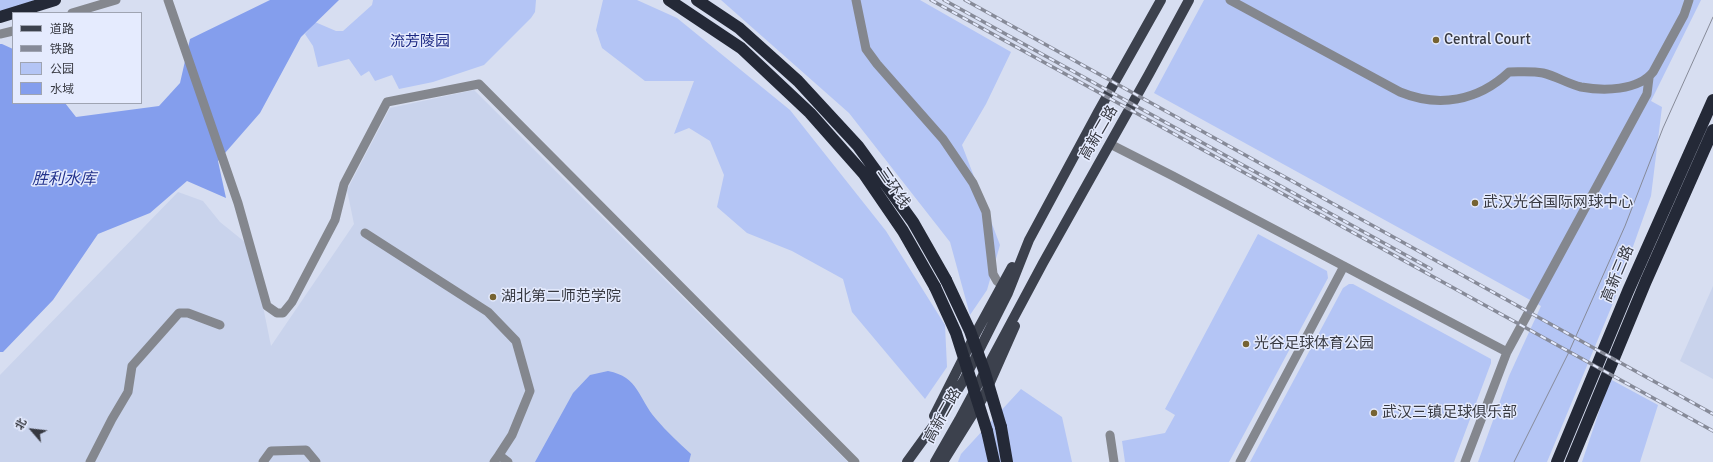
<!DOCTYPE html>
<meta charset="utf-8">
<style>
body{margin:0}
#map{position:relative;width:1713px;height:462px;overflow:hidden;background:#d7def1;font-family:Signika,"Noto Sans SC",sans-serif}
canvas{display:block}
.legend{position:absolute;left:12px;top:12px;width:130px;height:92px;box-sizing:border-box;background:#e5ebfe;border:1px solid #9fa4b2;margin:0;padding:5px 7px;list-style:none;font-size:12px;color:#373941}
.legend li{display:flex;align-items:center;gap:8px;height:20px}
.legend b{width:20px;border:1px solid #9fa4b2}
.north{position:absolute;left:12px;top:410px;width:40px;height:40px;-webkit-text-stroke:3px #e5ebfe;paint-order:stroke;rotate:298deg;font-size:11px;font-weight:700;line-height:16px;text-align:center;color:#373941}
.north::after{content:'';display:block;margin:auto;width:14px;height:18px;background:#373941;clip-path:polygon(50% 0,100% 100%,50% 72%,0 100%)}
</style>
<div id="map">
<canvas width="1713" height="462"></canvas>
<ul class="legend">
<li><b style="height:5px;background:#3c414d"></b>道路</li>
<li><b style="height:5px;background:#868a98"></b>铁路</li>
<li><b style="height:11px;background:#b4c5f5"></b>公园</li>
<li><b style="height:11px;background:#849eed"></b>水域</li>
</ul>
<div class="north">北</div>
</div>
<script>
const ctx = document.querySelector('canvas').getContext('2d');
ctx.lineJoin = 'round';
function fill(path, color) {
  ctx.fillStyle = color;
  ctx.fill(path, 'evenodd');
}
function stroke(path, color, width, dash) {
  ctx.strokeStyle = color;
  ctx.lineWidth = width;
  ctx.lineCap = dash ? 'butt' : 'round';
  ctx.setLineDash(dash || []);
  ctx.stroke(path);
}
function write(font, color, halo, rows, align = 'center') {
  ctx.font = font + ' Signika,"Noto Sans SC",sans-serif';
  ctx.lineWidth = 3;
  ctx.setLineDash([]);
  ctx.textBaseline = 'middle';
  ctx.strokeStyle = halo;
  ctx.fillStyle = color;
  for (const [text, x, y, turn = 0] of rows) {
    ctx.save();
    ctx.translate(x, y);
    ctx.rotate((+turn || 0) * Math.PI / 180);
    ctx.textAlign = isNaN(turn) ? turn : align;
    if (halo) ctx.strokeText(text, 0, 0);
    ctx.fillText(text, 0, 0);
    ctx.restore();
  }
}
const built = new Path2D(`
 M474,90L848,462H0V375L178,192L203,201L220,222L251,247L271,346L354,224L347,190L390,108Z
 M1713,286V379L1680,361Z`);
const green = new Path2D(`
 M0,0H45L0,12Z
 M373,0H536L535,12L531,18L484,65L433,82L399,89L392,75L375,81L369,71L361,76L349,59L318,67L313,46L305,34L315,22L336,31H343L372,5Z
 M603,0H637L677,18L790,110L886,231L945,325L947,367L925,399L852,312L843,279L792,251L747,233L717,207L724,175L710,141L689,128L674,134L694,81H645L602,48L596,30Z
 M721,0H920L1011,52L986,104L962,145L1000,245L987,290L970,315L950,242L849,113Z
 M1204,0H1701L1651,101L1662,107L1651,196L1613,303L1547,462H1478L1509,376L1541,306L1154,93Z
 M1258,234L1327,271L1328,278L1229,462H1125L1122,441L1165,433L1175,415L1165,409Z
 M1349,284H1353L1491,359V363L1454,462H1250L1343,288Z
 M1610,379L1658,405L1640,462H1582Z
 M1021,389L1062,417L1072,462H958L961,454Z`);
const water = new Path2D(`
 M270,0H339L301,37L260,113L218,161L226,198L187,181L150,213L98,234L53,300L3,352H0V44H2L13,49V103H65L76,117L159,106L180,83L190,39Z
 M608,371C639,377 638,398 656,419C667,432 679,443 691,454L689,462H535L573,393L590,375Z`);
const minor = new Path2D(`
 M168,0L238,203L267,306L277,313H283L292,302L335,220L344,184L387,102L479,84L855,462
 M856,0L866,49L877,64L943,139L973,183L986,212L993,274L997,281L1003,286
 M1230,0L1400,92C1439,108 1478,101 1509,72C1521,72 1532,71 1543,73C1556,76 1568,84 1581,87C1603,91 1638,91 1653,72L1684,15L1689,0
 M72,13L116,0
 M0,34L13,31
 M1110,144L1173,176L1507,352
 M365,233L488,312L516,341L530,391L512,435L499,455
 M1110,435L1114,462
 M90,462L112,419L128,392L132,366L179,313H188L220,325
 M263,462L271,451L306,450L316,462
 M494,462L499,455L508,462
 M1240,462L1344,266
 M1465,462L1507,352L1647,94L1649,78`);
const major = new Path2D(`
 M934,416L977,331L1012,267
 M907,462L944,411L964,380L1008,293L1029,240L1098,112L1161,0
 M935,462L959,420L1043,263L1149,74L1189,0
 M943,462L984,396L1015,326`);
const highway = new Path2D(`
 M669,0L741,48L810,113L864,174L903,231L935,287
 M697,0L739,28L798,81L858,146L913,222L946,280
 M0,17L55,0
 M1001,427L1007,462
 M987,431L994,462
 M1557,462L1628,291L1713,100
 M1571,462L1646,281L1713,130`);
const tram = new Path2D(`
 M1514,462L1568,354L1625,226L1663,128L1713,17`);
const rail = new Path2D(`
 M931,0L1713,431
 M944,0L1431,269
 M965,0L1713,414`);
const highwayBridge = new Path2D(`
 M946,280L970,331L984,370L1001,427
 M935,287L956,333L987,431`);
const markers = [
 [1436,40,4,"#766332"],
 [1475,203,4,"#766332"],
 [493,297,4,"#766332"],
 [1246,344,4,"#766332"],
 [1374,413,4,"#766332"]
];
const poiNames = [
 ["Central Court",1444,40],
 ["武汉光谷国际网球中心",1483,203],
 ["湖北第二师范学院",501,297],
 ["光谷足球体育公园",1254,344],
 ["武汉三镇足球俱乐部",1382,413]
];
const parkNames = [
 ["流芳陵园",420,42]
];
const streetNames = [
 ["高新二路",1099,133,-60],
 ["三环线",893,188,56],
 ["高新三路",1618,274,-67],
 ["高新二路",943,416,-61]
];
const waterNames = [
 ["胜利水库",64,180]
];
fill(built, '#c9d3ec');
fill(green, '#b4c5f5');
fill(water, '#849eed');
stroke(minor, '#84878e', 9);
stroke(major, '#3c414d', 10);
stroke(highway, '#242937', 12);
stroke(tram, '#868a98', 1);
stroke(rail, '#868a98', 3.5);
stroke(rail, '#e5ebfe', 2, [6]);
stroke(highwayBridge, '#242937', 12);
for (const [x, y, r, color] of markers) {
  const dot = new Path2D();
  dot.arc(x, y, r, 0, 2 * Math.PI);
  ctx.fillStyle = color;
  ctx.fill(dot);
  stroke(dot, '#e5ebfe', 1.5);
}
write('15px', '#373941', '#e5ebfe', poiNames, 'left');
write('15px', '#1c2983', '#e5ebfe', parkNames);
write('15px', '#373941', '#e5ebfe', streetNames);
write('italic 16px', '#22328c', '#e5ebfe', waterNames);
</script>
